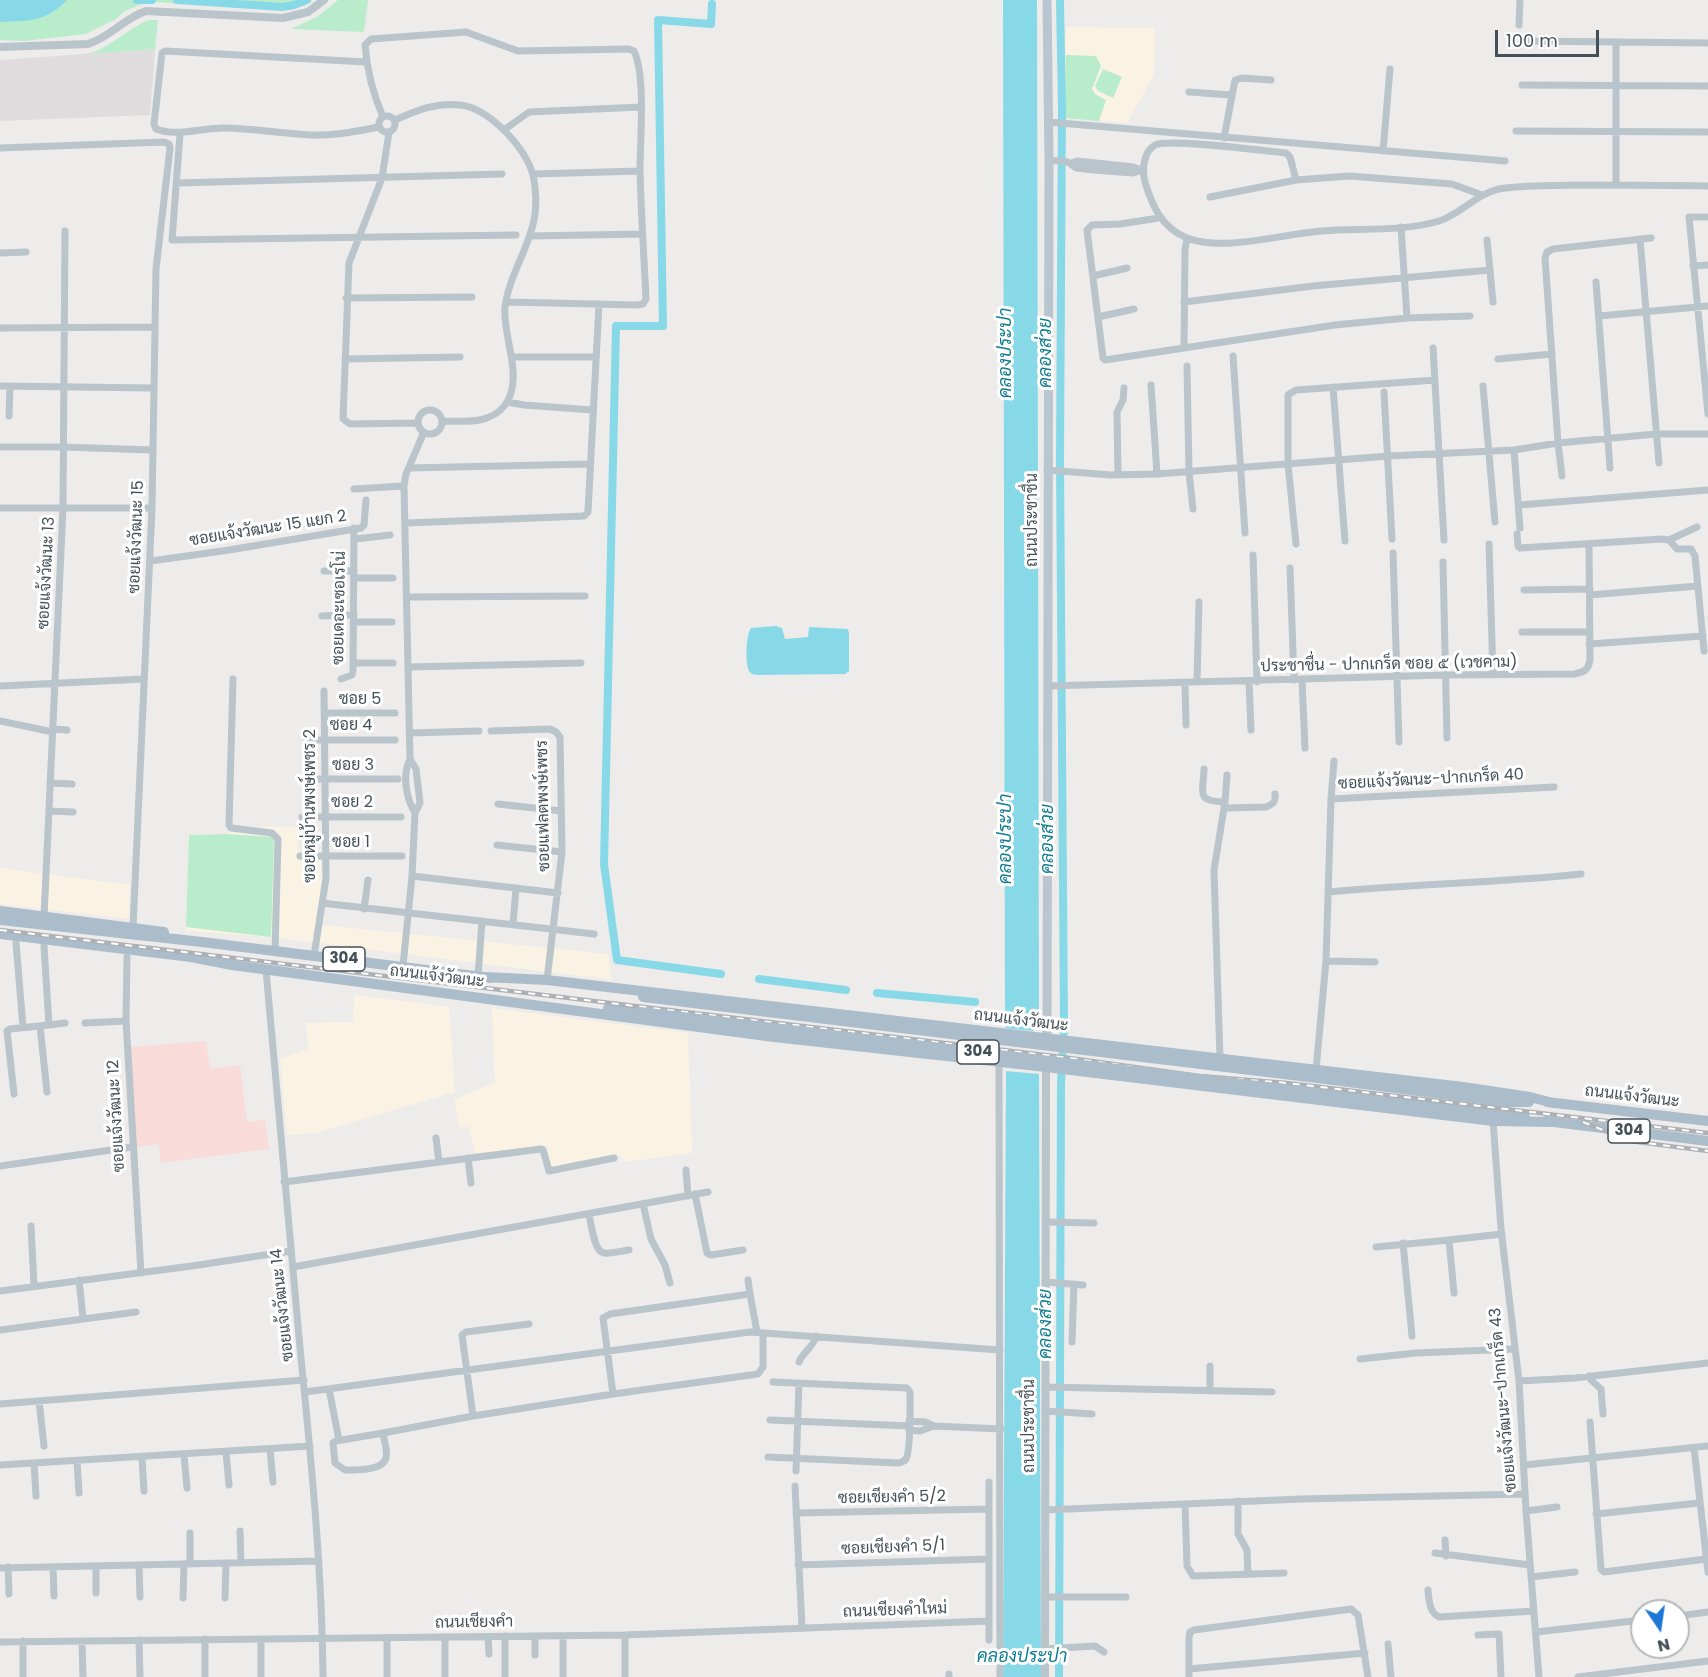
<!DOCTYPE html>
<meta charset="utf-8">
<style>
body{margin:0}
#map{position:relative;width:1708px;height:1677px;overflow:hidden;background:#eeebeb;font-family:Poppins,sans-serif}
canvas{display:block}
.north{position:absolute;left:1630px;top:1599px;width:60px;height:60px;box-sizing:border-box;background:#fff;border:2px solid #b4b9bc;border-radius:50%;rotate:167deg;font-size:16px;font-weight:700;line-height:24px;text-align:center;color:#445058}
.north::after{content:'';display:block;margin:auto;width:21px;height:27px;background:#1e77d5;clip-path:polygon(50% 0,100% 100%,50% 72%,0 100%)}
.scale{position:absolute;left:1495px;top:30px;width:104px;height:27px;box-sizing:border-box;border:3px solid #445058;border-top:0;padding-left:8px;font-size:18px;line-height:21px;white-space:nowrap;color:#445058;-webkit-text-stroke:4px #fff;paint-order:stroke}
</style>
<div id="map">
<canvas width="1708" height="1677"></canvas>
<div class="north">N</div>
<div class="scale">100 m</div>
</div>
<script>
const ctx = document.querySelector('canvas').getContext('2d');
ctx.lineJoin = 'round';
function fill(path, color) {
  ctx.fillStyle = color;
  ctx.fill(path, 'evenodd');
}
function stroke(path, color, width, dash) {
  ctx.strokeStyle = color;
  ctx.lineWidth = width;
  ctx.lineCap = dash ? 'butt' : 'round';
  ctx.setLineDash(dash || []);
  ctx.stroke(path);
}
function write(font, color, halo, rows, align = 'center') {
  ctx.font = font + ' Poppins,Sarabun,sans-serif';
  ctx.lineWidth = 6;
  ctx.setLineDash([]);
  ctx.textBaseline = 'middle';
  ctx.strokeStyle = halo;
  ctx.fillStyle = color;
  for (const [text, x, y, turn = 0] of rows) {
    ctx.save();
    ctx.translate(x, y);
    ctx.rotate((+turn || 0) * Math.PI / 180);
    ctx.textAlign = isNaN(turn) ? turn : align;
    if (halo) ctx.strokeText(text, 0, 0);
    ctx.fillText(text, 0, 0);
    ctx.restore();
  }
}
const commercial = new Path2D(`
 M1066,27L1155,28L1154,75L1127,123L1065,118Z
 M234,827H298L299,861L321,862L323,925L608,954L612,980L271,937L186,931L189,835L227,834Z
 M0,868L130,885L129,919L0,904Z
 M354,995L449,1007L455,1092L316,1133L287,1135L280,1059L308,1049L306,1023L353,1022Z
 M492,1008L688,1033L692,1153L625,1162L620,1156L552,1169L547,1146L475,1153L469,1127H459L454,1099L495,1083Z`);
const education = new Path2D(`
 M155,49L150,115L0,121V60Z`);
const medical = new Path2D(`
 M206,1041L210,1069L240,1065L247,1122L265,1120L269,1149L161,1163L159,1144L136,1147L130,1047Z`);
const green = new Path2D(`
 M67,0H313L294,9H285L152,2L142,4L125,11L116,19L86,34L24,41L0,40V22C28,21 47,22 67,0Z
 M338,0H368L364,32L291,29L317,17Z
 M149,20H158L155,49L87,54C111,48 126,29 149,20Z
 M1066,55L1096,56L1101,66L1092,89L1095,94L1106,100L1099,121L1065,118Z
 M1103,69L1122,77L1113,98L1098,91L1095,86Z
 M227,834L273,837L274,842L271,937L186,927L189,835Z`);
const water = new Path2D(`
 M0,0H67C47,22 28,21 0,22Z
 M1003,0H1037L1039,1026L1033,1031L1005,1028Z
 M776,626L782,628L785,639L808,637L809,627L848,629L849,633V671L845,674L757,675C753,674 752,675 749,671C745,663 746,634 751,628Z
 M1006,1071L1039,1074L1041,1677H1003Z`);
const canal = new Path2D(`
 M137,0H152
 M177,0L282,7L294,5L307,0
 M712,4L711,24L658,20L663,326H616L604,864L617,960L721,974
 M759,979L846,990
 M877,993L975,1002
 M1059,1677L1061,1083L1064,1028L1060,459L1062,107L1060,0`);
const minor = new Path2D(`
 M1519,25L1520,0
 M1526,41L1708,43
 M1616,42V185
 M366,62L165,51L162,53L154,124L156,129C177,137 200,128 224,128C253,128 282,134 311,135C334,136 357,131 379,127
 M1522,85L1708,86
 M1189,92L1231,95
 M379 124a8 8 0 1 1 16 0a8 8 0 1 1-16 0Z
 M383,117C373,94 367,70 365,45L371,39L466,32L518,51L629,49L634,51C646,76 640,141 640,170C641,213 644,256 646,299L643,304L637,305L506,302
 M395,120C416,111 436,102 460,105C489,108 525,147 533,175C536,188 537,207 534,220C528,250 509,276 505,307C502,336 525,378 505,405C490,425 464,421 442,421
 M1048,122L1505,161
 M504,130L529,112L641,107
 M1516,131L1708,132
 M389,132L382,178L349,263L343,419L350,424L418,423
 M180,134L172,240L516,235
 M1224,138L1235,80L1242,78L1271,80
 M0,148L164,142L169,144L170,148L156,269L152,508L133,927
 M1383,151L1390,69
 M1049,160L1068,162L1076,168L1094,170L1133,173L1142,170
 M1072,163L1077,161L1133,167L1142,170
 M533,174L640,171
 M1296,180L1290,157L1286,153C1265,151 1168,138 1155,145C1143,152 1142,171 1145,182C1152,206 1162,228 1187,238C1224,252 1282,234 1322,231C1360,228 1402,232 1439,221C1461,214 1476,194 1499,189C1523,185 1548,186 1572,185C1617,185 1662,185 1708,186
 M178,183L502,174
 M1210,197L1296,180L1349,176L1452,184L1482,195
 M1708,217H1689L1708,414
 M1159,218L1120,224L1092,225L1087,230L1103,358L1105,360L1335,325L1407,318L1470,316
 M1401,227L1407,318
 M530,236L642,234
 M1640,239L1659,463
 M1487,240L1493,302
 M0,253L26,252
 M1693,266L1708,265
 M1093,276L1127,268
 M1596,282L1610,468
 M346,298L472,297
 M1184,302L1313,286L1490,270
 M1599,316L1708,306
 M1098,317L1134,309
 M0,328L155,327
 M1184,348L1185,250L1187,238
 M1433,348L1444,540
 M1233,356L1245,533
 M512,357H595
 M345,359L460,357
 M1498,359L1552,354
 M1187,366L1189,472L1193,509
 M1151,385L1157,474
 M0,386L153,388
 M1483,386L1495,522
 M1333,387L1345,541
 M1384,392L1392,539
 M507,402L524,405L592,410
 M418 422a12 12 0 1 1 24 0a12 12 0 1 1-24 0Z
 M9,416L10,386
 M0,447H63L153,450
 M1514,450L1520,528
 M409,468L589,464
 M1047,470L1111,475L1157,474L1389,456L1514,450L1558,443L1656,434H1708
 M1118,475L1117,412L1123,400L1124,388
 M1562,476L1558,443L1545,258L1547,252L1553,249L1651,238
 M354,489L404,486
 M1519,505L1708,490
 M0,508H152
 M407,523L584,516L588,512L599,304
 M1517,534L1518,546L1520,548L1662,539L1669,540L1677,549H1691L1695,556L1704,651
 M355,539L390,535
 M1669,540L1697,527
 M1296,544L1288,464V395L1296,390L1435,380
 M1489,544L1493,675
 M1393,553L1399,742
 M1253,555L1257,682
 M151,561L229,550L361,528L364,525L366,500
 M1443,562L1447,738
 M1290,568L1294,680
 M324,571H354
 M354,578H393
 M1524,590L1590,589
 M1590,595L1698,586
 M408,597L585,596
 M322,616L354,615
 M354,622H392
 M1522,632H1589
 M1589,644L1703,636
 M353,663H393
 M409,667L581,663
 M233,679L229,825L231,828L272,833L278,839L275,951
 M341,679L352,675L353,671L354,528
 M1302,680L1305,748
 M1197,682L1199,602
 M1249,682L1251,730
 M1185,683L1186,725
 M0,686L144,679
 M1048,686L1446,675L1574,674C1584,672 1588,671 1590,660L1589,544
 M325,713H395
 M0,721L53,732
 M53,729L67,730
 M491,731L550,729L556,732L560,737L562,852L547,980
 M409,733L479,731
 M306,740H395
 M1204,769C1203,795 1196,801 1225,802L1214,870L1220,1059
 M309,779H398
 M50,783L72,784
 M1331,799L1334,761
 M1225,802L1227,775
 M498,804L561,811
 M1225,808L1266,807C1273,804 1276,802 1275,794
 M49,811L73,812
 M415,813C406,798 402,775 410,759L404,486L406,474L424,432
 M302,817H401
 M497,845L562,852
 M300,856H402
 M412,876L558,893
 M1329,892C1413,884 1497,883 1581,874
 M322,903L594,934
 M364,909L368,880
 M44,917L63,508L65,231
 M513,924L516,888
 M16,943L23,1027
 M314,956L326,878L324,691
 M127,957L126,1021L141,1273
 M1326,961L1375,962
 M403,966L412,876L415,813L420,803L416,769L410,759
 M266,970C276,1092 288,1214 299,1337C310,1450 322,1563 323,1677
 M478,976L482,921
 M85,1023L126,1021
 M49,1025L65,1023
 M40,1026L47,1092
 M999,1062L1000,1677
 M1316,1070L1326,961L1331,799L1554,787
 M14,1094L7,1031L10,1029L49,1025L44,946
 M1493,1121L1501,1229L1519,1381L1526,1511L1539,1677
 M436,1138L439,1162
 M468,1158L471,1183
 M0,1166L132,1147
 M686,1170L688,1196
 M284,1182L541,1149L543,1150L549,1171L614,1158
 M695,1194L707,1253L711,1255L743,1250
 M643,1204L651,1239L665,1265L670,1283
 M589,1214C591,1223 594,1252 604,1253C611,1254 621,1251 629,1250
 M1046,1222L1094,1223
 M31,1226L34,1286
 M1403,1243L1412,1336
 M1376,1247L1449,1240
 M293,1267L708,1192
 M79,1280L83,1318
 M748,1280L750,1294
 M1046,1282L1083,1285
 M0,1291L192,1266L291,1251
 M1454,1293L1449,1240L1502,1234
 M0,1330L136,1312
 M1072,1342L1074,1284
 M1360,1359L1416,1353L1515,1349
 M799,1362C803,1352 813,1348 816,1336
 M1589,1376L1591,1380L1601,1389L1603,1414
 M1519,1381L1575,1378L1708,1363
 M1045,1387L1272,1392
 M329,1389L339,1440
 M1210,1391V1366
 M305,1392L750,1332L1000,1350
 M613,1394L758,1374L763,1367V1334
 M39,1401L44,1446
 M0,1404L304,1380
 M1045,1411L1092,1414
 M473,1416L462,1335L466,1332L529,1324
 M770,1420L909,1426
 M909,1421L925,1422L934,1426L1001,1429
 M1590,1422L1601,1569L1604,1572L1706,1559
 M909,1430L920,1431L934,1426
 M383,1433L473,1416L613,1394L603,1318L610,1314L750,1294L757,1332
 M383,1433C384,1440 388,1451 386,1458C383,1471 355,1470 345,1470L335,1463L333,1443L336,1441Z
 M1694,1448L1708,1572
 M270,1449L273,1482
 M226,1452L229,1485
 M184,1455L187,1488
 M768,1457L898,1463C902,1462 904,1462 906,1459C911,1450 910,1404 910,1392L907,1388L773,1382
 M142,1458L144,1491
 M77,1461L79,1493
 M34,1463L36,1496
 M0,1465L310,1446
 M1524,1465L1708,1446
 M796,1471L799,1384
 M989,1482V1640
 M795,1486L802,1627
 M1238,1501V1534L1247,1550L1248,1574
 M1185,1504L1187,1566L1193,1576L1284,1573
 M1045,1510L1301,1499L1525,1494
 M1526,1511L1557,1507
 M796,1513L989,1509
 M1596,1514L1699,1503
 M240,1531L241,1563
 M190,1533V1564
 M1445,1540L1446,1556
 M1435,1553L1530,1565
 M139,1565L140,1597
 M798,1565L989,1559
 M96,1566V1593
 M8,1567L9,1594
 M53,1567L54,1596
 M0,1568L319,1561
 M1531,1577L1575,1572
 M1428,1590C1429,1600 1429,1612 1439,1617L1534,1611
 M1044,1597H1126
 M183,1598L184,1564
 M225,1598L226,1563
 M1678,1616L1708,1612
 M1536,1632L1642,1620
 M625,1635V1677
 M1478,1635L1499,1634L1501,1677
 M505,1636V1677
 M535,1636V1655
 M563,1636V1677
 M445,1637V1677
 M488,1637L489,1654
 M387,1638V1677
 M205,1639V1677
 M261,1639V1677
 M139,1640L140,1677
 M23,1641V1677
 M82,1641L83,1677
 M0,1642L625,1635L989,1621
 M1388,1644L1391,1677
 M1044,1649L1095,1646L1104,1652
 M1189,1669L1365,1653
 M949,1674V1677
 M1189,1677V1638L1190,1632L1194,1630L1351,1609L1358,1615L1368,1677
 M1578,1677L1708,1661`);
const tertiary = new Path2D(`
 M0,47L88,44C111,37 124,18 146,11L283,18L308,12L324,0
 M1045,1677L1046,1067`);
const secondary = new Path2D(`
 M1047,1039L1049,160L1047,0`);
const primary = new Path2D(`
 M0,911L164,932
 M0,920L202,942L491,978
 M0,934L191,957L232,965L774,1037L1046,1067L1493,1121L1551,1122
 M485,977L547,980L1463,1087L1530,1097L1553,1103
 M608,1008L640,1012
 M1317,1078L1505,1102H1529
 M1317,1093L1504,1113L1525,1117
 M1547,1102L1708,1121
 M1546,1121L1708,1141`);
const rail = new Path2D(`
 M0,930L1070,1058L1199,1076L1287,1083L1708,1133
 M1583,1122L1630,1141L1708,1151`);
const primaryBridge = new Path2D(`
 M643,997L1317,1078
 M640,1012L1317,1093`);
const shields = [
 [344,959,42],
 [978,1052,42],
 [1629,1131,42]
];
const shieldNames = [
 ["304",344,959],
 ["304",978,1052],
 ["304",1629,1131]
];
const streetNames = [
 ["ถนนประชาชื่น",1033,520,-90],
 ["ซอยแจ้งวัฒนะ 15 แยก 2",268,529,-9],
 ["ซอยแจ้งวัฒนะ 15",137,537,-88],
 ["ซอยแจ้งวัฒนะ 13",47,573,-87],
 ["ซอยเดอะเซอเรโน่",340,608,-89],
 ["ประชาชื่น - ปากเกร็ด ซอย ๕ (เวชคาม)",1389,665,-1],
 ["ซอย 5",360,700],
 ["ซอย 4",351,726],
 ["ซอย 3",353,766],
 ["ซอยแจ้งวัฒนะ-ปากเกร็ด 40",1431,780,-3],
 ["ซอย 2",352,803],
 ["ซอยหมู่บ้านพงษ์เพชร 2",311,806,-90],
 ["ซอยแฟลตพงษ์เพชร",544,806,-91],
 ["ซอย 1",351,843],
 ["ถนนแจ้งวัฒนะ",437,977,7],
 ["ถนนแจ้งวัฒนะ",1021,1021,7],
 ["ถนนแจ้งวัฒนะ",1632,1097,7],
 ["ซอยแจ้งวัฒนะ 12",117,1116,-93],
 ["ซอยแจ้งวัฒนะ 14",283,1305,-96],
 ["ซอยแจ้งวัฒนะ-ปากเกร็ด 43",1504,1400,-95],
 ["ถนนประชาชื่น",1030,1426,-90],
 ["ซอยเชียงคำ 5/2",892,1498,-1],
 ["ซอยเชียงคำ 5/1",893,1548,-2],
 ["ถนนเชียงคำใหม่",895,1611,-2],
 ["ถนนเชียงคำ",474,1623,-1]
];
const waterNames = [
 ["คลองประปา",1006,353,-90],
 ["คลองส่วย",1046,353,-90],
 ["คลองประปา",1006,839,-90],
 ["คลองส่วย",1048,839,-90],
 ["คลองส่วย",1046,1324,-90],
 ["คลองประปา",1022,1657]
];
fill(commercial, '#faf2e3');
fill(education, '#dfdcdd');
fill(medical, '#f9dbda');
fill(green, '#b9ecca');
fill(water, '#87d9e8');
stroke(canal, '#87d9e8', 8);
stroke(minor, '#b9c4cb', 7);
stroke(tertiary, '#b9c4cb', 8);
stroke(secondary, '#b9c5cf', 9);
stroke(primary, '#abbcca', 10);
stroke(rail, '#adb1b6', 4.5);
stroke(rail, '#fff', 2, [7]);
stroke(primaryBridge, '#abbcca', 10);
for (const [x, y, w] of shields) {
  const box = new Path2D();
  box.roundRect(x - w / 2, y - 12, w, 24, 4.5);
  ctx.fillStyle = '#fff';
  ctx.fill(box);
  stroke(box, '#445058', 1.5);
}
write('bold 15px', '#445058', null, shieldNames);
write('16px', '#445058', '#fff', streetNames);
write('italic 18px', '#107c91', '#fff', waterNames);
</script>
